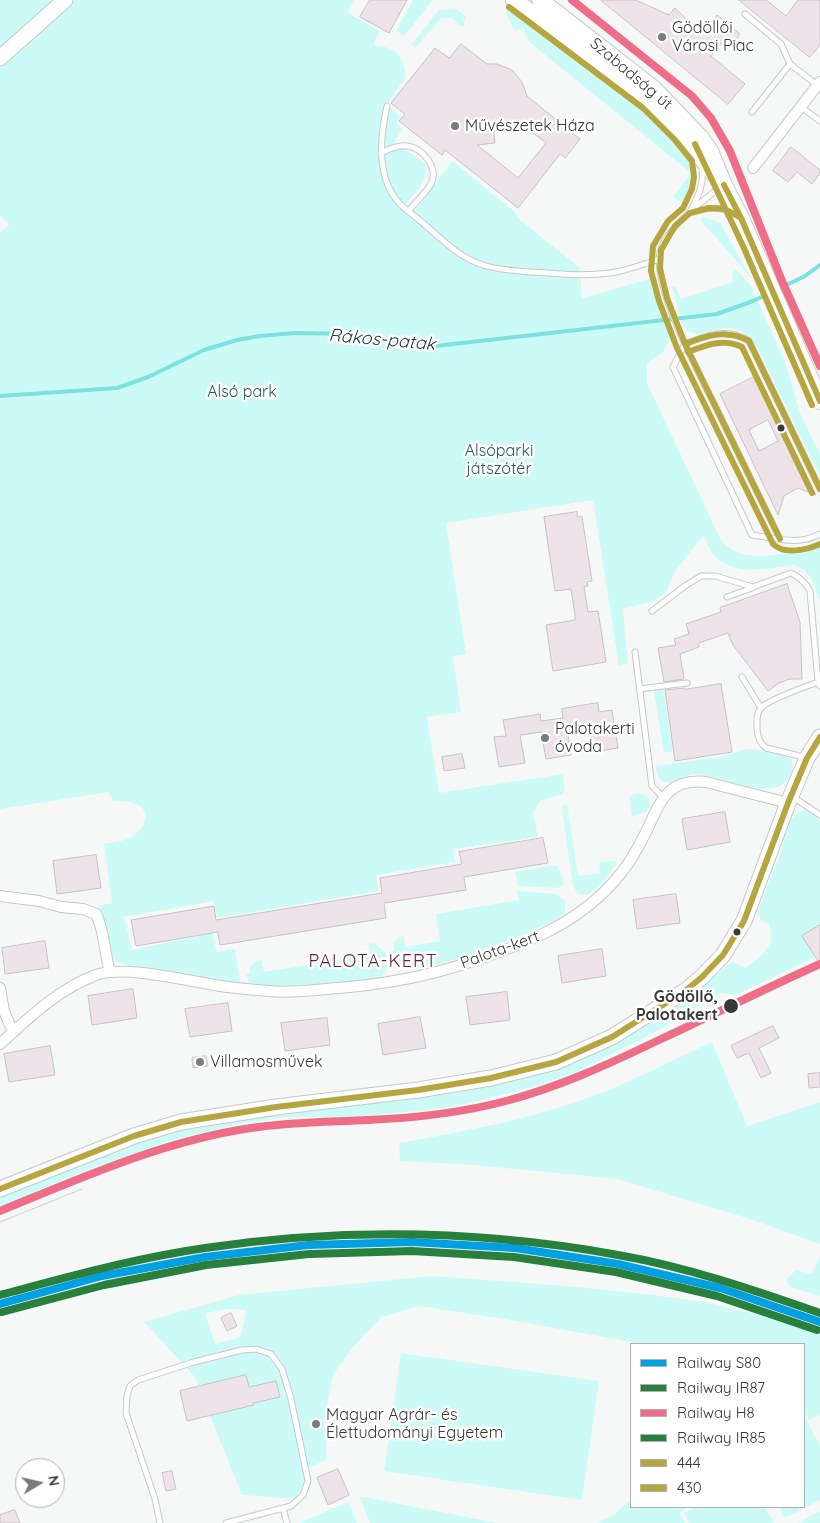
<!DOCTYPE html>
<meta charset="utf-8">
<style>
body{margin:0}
#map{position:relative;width:820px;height:1523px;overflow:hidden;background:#f6f8f8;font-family:Quicksand,sans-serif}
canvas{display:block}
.legend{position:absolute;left:630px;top:1343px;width:175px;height:165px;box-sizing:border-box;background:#fff;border:1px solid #afb0b0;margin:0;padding:6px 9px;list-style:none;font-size:15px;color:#373939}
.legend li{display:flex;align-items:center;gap:10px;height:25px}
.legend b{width:25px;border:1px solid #afb0b0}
.north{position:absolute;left:15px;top:1458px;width:50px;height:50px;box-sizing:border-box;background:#fff;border:1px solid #afb0b0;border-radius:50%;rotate:81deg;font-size:14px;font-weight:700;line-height:20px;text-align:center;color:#373939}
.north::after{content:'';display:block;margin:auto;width:18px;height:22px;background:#7a7c7c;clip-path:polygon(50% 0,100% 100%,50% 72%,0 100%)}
</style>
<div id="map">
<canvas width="820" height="1523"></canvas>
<ul class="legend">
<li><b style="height:6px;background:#00a0e3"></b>Railway S80</li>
<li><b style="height:6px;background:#29803c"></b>Railway IR87</li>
<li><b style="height:6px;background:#ed6e86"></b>Railway H8</li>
<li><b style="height:6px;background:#29803c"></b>Railway IR85</li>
<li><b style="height:6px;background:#b6a640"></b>444</li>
<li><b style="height:6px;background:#b6a640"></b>430</li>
</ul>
<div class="north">N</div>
</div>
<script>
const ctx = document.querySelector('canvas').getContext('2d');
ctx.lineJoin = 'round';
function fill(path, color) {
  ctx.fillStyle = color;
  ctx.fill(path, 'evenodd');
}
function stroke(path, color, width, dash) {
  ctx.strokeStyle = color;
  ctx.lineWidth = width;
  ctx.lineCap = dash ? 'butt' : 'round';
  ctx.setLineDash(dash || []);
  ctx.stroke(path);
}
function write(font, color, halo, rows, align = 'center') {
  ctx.font = font + ' Quicksand,sans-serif';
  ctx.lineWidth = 5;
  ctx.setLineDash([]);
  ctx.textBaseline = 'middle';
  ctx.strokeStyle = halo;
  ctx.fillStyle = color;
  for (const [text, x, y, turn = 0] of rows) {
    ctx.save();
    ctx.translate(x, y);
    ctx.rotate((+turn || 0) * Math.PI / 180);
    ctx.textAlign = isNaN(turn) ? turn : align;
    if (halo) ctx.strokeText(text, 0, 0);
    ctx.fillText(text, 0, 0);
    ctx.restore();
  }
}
const green = new Path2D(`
 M0,0H54L0,47Z
 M71,0H354L348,13L380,31L375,40L374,46C396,46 404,56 406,77L387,104L400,117L396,123L402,129L394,143L417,157L426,165C427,185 412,195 401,209L410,217L452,161L514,211L519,219L580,268L582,298L653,278L669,326L670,338L664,351L647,364V383L721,540C742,568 793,554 820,540V598H818C816,584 808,568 794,565C766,568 727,579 710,549C707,545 706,539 704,535L676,570L666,592L654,601L623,609L628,663L619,666L593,500L446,523L466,654L453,656L461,712L427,717L439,793L563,774L565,790L562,795L541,800L533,813L538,837L453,849L455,862L376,875L378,891L217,918L214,901L124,917L132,950L212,933L217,952L235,949L241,985L189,975L134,967L117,962L110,954L98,906L112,903L104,844C111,842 120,842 127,839C139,835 154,817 140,806C132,801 122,801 113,801L109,792L0,809V233L9,225L0,215V60Z
 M413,0H433L404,36L396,31Z
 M455,8L466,17L464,25L462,27L451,18H442L415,48L411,45L439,10Z
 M509,9C526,18 540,31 556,42C601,75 649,106 681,152C685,158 691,164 693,171C695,182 688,193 681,202L673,197L691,173L528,41L523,28L514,31L506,12V10Z
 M701,217L715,220L721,224L743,264L752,277H751L701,221Z
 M736,269L751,286L787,367L800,413L820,454V477L761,355C756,347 752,338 744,333C723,318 698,344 685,328C680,322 675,296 672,287H676L681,299L733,282L732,274Z
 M663,690L673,751L664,753L654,691Z
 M746,749L764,750L790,758C793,763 794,771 790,776C775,805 719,774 695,774C685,775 674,783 665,782C657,780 657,772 656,766L720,757Z
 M636,794C645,793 649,796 650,805L646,812L632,817L629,796Z
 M567,804L578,876L600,873L599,862L614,861L617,863L603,882L588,895L578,894L573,886L562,810L563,806Z
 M805,810L812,813L820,821V955L736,995L721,993L646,1037L574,1073L536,1086L470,1103L438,1109L353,1117H287L238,1124L172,1140L86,1170L0,1206V1195L128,1146L197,1125L237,1117L437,1095L507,1082L636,1030L700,989L732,961L745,968C754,963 768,951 771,941C772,936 770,929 769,924L761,921L757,913L778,860L788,824L798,813Z
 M555,865C560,870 565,880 563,886L557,888L518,886L515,872Z
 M517,891L556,894L565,901V912C551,929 423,975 403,969C394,967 392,960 391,952L394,951V943L398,937L404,936L405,947L440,941L436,914L519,900Z
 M369,943L376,944L386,953C387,966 389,972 377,979C337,983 288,993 249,983L246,974H250V968L255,961L261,960L264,972L370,955Z
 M712,1042L747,1126L820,1102V1244L750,1219L617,1179L474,1165L400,1161L399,1143C467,1131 537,1118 601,1093C639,1078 675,1059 712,1042Z
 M820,1256V1296L790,1287L786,1280L796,1270L811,1274Z
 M432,1276L567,1286L644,1294L704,1302L769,1317L820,1334V1415L808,1420L804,1408V1344H642L510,1320L420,1306L382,1317L352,1348L333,1375L324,1420L327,1459L309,1468L297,1499L242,1495L194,1376L144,1322L239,1295ZM228,1309L246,1310L241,1337L215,1344L205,1313Z
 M401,1353L599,1381L582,1500L384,1471Z
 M804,1415L820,1446V1500L785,1518L779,1507H804Z
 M359,1496L497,1523H370Z
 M631,1500V1507H688L680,1513L685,1523H596L614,1515Z
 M348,1502L357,1523H299Z
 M695,1507H765L774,1523H689L684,1513Z
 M820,1511V1523H798Z`);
const stream = new Path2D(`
 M776,290L805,276L820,265
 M0,396L117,388L148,377L204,350L237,340L260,336L295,333L352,334L427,347L717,314L753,301L770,293`);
const building = new Path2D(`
 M370,0H407L389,33L360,17Z
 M601,0H636L669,15L675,8L702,34L717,15L740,34L730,47L723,41L711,56L745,84L728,104Z
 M739,0H766L786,16L798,0H820V45L810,57Z
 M461,44L487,64H497L512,70L522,82L527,96L580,139L565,158L560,154L518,208L445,150L442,155L399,121L405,114L391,103L435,48L449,58ZM518,121L546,143L518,178L477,145L495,143L494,132L508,125L510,127Z
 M791,147L820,170V173L812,184L797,172L788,182L773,171Z
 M758,375L816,495L798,488L784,496L778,515L720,394ZM768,420L778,441L759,451L749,430Z
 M577,512V517L582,516L592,581L587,582L588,586L584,587L588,612L598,611L606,662L553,671L546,625L575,620V615L571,589L555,591L544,517Z
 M787,584L800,622L802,679H790L779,683L768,691L733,645L728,633L699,643V647L680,654L684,679L664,682L658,648L676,645L674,639L689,634L686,624L721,612L720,608Z
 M721,684L732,752L675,761L665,690L685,688V689Z
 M598,703L599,712L612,710L618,748L592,752L588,725L567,728L571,755L546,759L541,732L520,735L525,763L499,767L494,737L506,736L503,720L540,714L541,721L563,718L562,709Z
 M462,754L465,768L444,771L442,757Z
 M725,812L730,842L687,850L682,819Z
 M543,838L548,863L464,877L466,890L384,903L386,918L220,945L218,932L136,946L131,920L214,906L216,920L382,893L380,878L462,864L459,852Z
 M96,855L101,888L57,894L53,861Z
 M676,894L680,923L637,929L633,900Z
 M820,925V964L802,936Z
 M45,941L49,968L5,974L2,948Z
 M602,949L606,976L562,983L558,956Z
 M133,989L137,1018L92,1025L88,996Z
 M507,992L510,1020L470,1025L466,997Z
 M228,1003L232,1031L190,1037L185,1009Z
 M420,1017L426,1048L383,1055L378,1024Z
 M327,1018L330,1045L285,1051L281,1023Z
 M773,1026L779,1038L759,1048L771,1073L761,1078L749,1053L737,1058L731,1046Z
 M50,1046L55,1075L9,1082L4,1054Z
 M206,1056L208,1066L193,1068L192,1058Z
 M820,1073V1087L809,1088L808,1074Z
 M231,1313L237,1326L227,1331L221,1318Z
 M246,1375L249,1387L276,1381L280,1397L253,1403L254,1405L187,1421L180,1391Z
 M338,1469L349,1495L328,1505L317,1478Z
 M172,1471L176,1489L166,1491L162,1473Z
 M15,1510L20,1523H0V1515Z`);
const lane = new Path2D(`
 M745,14L781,44L790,64L817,85
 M387,106C380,137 376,179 400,204C407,211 416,217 424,224C441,239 460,258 483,265C498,270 516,271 532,272C559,274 588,277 616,272C631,269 645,264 659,259
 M801,107L820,121
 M752,112L790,64
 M381,153C389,149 398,145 407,146C423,148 439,168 431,184C426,193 415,202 409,211
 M722,186C703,200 665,229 660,252C652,290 706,386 723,422C742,461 761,500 780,539
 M691,210C699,195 704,184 702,167
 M693,212C707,208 719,206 732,213
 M820,489L749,341C728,327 707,335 685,344L673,367L752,535C776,538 798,546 820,534
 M727,597L752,588
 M652,611L685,586L701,576H715L753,587L791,573C800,577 805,582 810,591L818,682L820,686
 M635,652L652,786L663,797
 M742,677L761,708
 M639,689L687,683
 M804,757L766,748C759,742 757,736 757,727C757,721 756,713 761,708C769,699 805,687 818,682
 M793,797L820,815
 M283,1509L287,1523
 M160,1523L155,1499L126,1413L127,1396L130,1386L138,1380L194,1362L242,1350L256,1349L271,1354L282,1369L291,1399L308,1481L303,1495L291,1506L226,1523`);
const street = new Path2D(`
 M753,168L820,82
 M0,896L39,901L61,907L83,909L96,914C105,932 104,952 110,972
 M0,988L4,1011L13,1032
 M0,1044C29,1018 58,989 96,975C127,964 194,983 228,987C242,989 255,990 269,991C288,993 307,991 326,989C369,986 412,980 454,967C516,948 580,926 621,873C631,861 638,848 645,834C660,804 665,778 706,782L788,803`);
const secondary = new Path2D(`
 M0,58L65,0
 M0,1189L134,1136L181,1122L276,1107L418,1090L491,1078L556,1062L612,1037L685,991L702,977L723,955L744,921L788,803L807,758L820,737`);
const primary = new Path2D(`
 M514,0L649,101L682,134L714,174
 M540,0L653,88L701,138L710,151L724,185L741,218L820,401`);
const tram = new Path2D(`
 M0,1222L82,1189`);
const bus1 = new Path2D(`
 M724,185L741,218L820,401
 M741,218L725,209L709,208L690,213L675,226L661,250L660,269L667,298L685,344L780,539
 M685,344C707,335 727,329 749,341L820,489
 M0,1189L134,1136L181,1122L276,1107L418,1090L491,1078L556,1062L612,1037L685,991L702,977L723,955L744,921L788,803L807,758L820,737`);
const bus2 = new Path2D(`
 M509,7L643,108L675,140L692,161L694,177L692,189L683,208L668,221L653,246L651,271L659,301L677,348L773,544C784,555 807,550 820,544
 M695,144L743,246L812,405
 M688,352C706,345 724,338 742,347L812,493`);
const rail1 = new Path2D(`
 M0,1304L102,1276L205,1257L308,1245L412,1242L515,1248L618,1264L720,1288L820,1322`);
const rail2 = new Path2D(`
 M2,1312L104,1285L206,1265L309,1254L412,1251L514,1257L616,1272L717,1296L817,1330`);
const rail3 = new Path2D(`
 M572,0L692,96L711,118L730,151L782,281L820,366
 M0,1211C81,1178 163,1141 251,1128C290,1122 329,1122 368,1120C414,1118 461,1113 506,1101C559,1087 609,1064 659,1040C713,1015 766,988 820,964`);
const rail4 = new Path2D(`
 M0,1295C68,1277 135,1258 205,1248C342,1228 482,1230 618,1255C687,1267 754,1290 820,1313`);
const markers = [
 [662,37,5,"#7a7c7c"],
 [455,126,5,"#7a7c7c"],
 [781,428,4.5,"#373939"],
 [545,738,5,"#7a7c7c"],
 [737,932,4.5,"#373939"],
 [731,1006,8,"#373939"],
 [200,1062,5,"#7a7c7c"],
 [316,1424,5,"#7a7c7c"]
];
const poiNames = [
 ["Gödöllői",672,28],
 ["Városi Piac",672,46],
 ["Művészetek Háza",465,126],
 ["Palotakerti",555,729],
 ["óvoda",555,747],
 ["Villamosművek",210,1062],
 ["Magyar Agrár- és",326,1415],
 ["Élettudományi Egyetem",326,1433]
];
const streetNames = [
 ["Szabadság út",631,74,40],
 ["Palota-kert",500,950,-20]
];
const parkNames = [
 ["Alsó park",242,392],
 ["Alsóparki",499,451],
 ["játszótér",499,469]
];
const stopNames = [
 ["Gödöllő,",718,997],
 ["Palotakert",718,1015]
];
const waterNames = [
 ["Rákos-patak",382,340,5]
];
const neighbourhoodNames = [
 ["PALOTA-KERT",373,962]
];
fill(green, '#ccfbf7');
stroke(stream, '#7de2dd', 4);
fill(building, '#ede3e8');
stroke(building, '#c4c4c4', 1);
stroke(lane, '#c7c9c9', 7);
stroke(street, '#c7c9c9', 12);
stroke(secondary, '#c7c9c9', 17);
stroke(primary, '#c7c9c9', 18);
stroke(lane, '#fefefe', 5);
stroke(street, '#fefefe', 10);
stroke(secondary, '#fefefe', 15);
stroke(primary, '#fefefe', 16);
stroke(tram, '#cfd0d0', 1);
stroke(bus1, '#b6a640', 6);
stroke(bus2, '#b6a640', 6);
stroke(rail1, '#00a0e3', 8);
stroke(rail2, '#29803c', 8);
stroke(rail3, '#ed6e86', 8);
stroke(rail4, '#29803c', 8);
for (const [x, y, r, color] of markers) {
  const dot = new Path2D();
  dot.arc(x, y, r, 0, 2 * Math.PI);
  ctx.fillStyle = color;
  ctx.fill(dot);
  stroke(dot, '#fff', 2);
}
write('16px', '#373939', '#fff', poiNames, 'left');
write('16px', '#373939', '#fff', streetNames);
write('16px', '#225c59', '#fff', parkNames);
write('bold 16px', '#373939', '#fff', stopNames, 'right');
write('italic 18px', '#243c3b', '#fff', waterNames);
ctx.letterSpacing = '1px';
write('18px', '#5f1f3f', '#fff', neighbourhoodNames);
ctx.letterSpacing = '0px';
</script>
